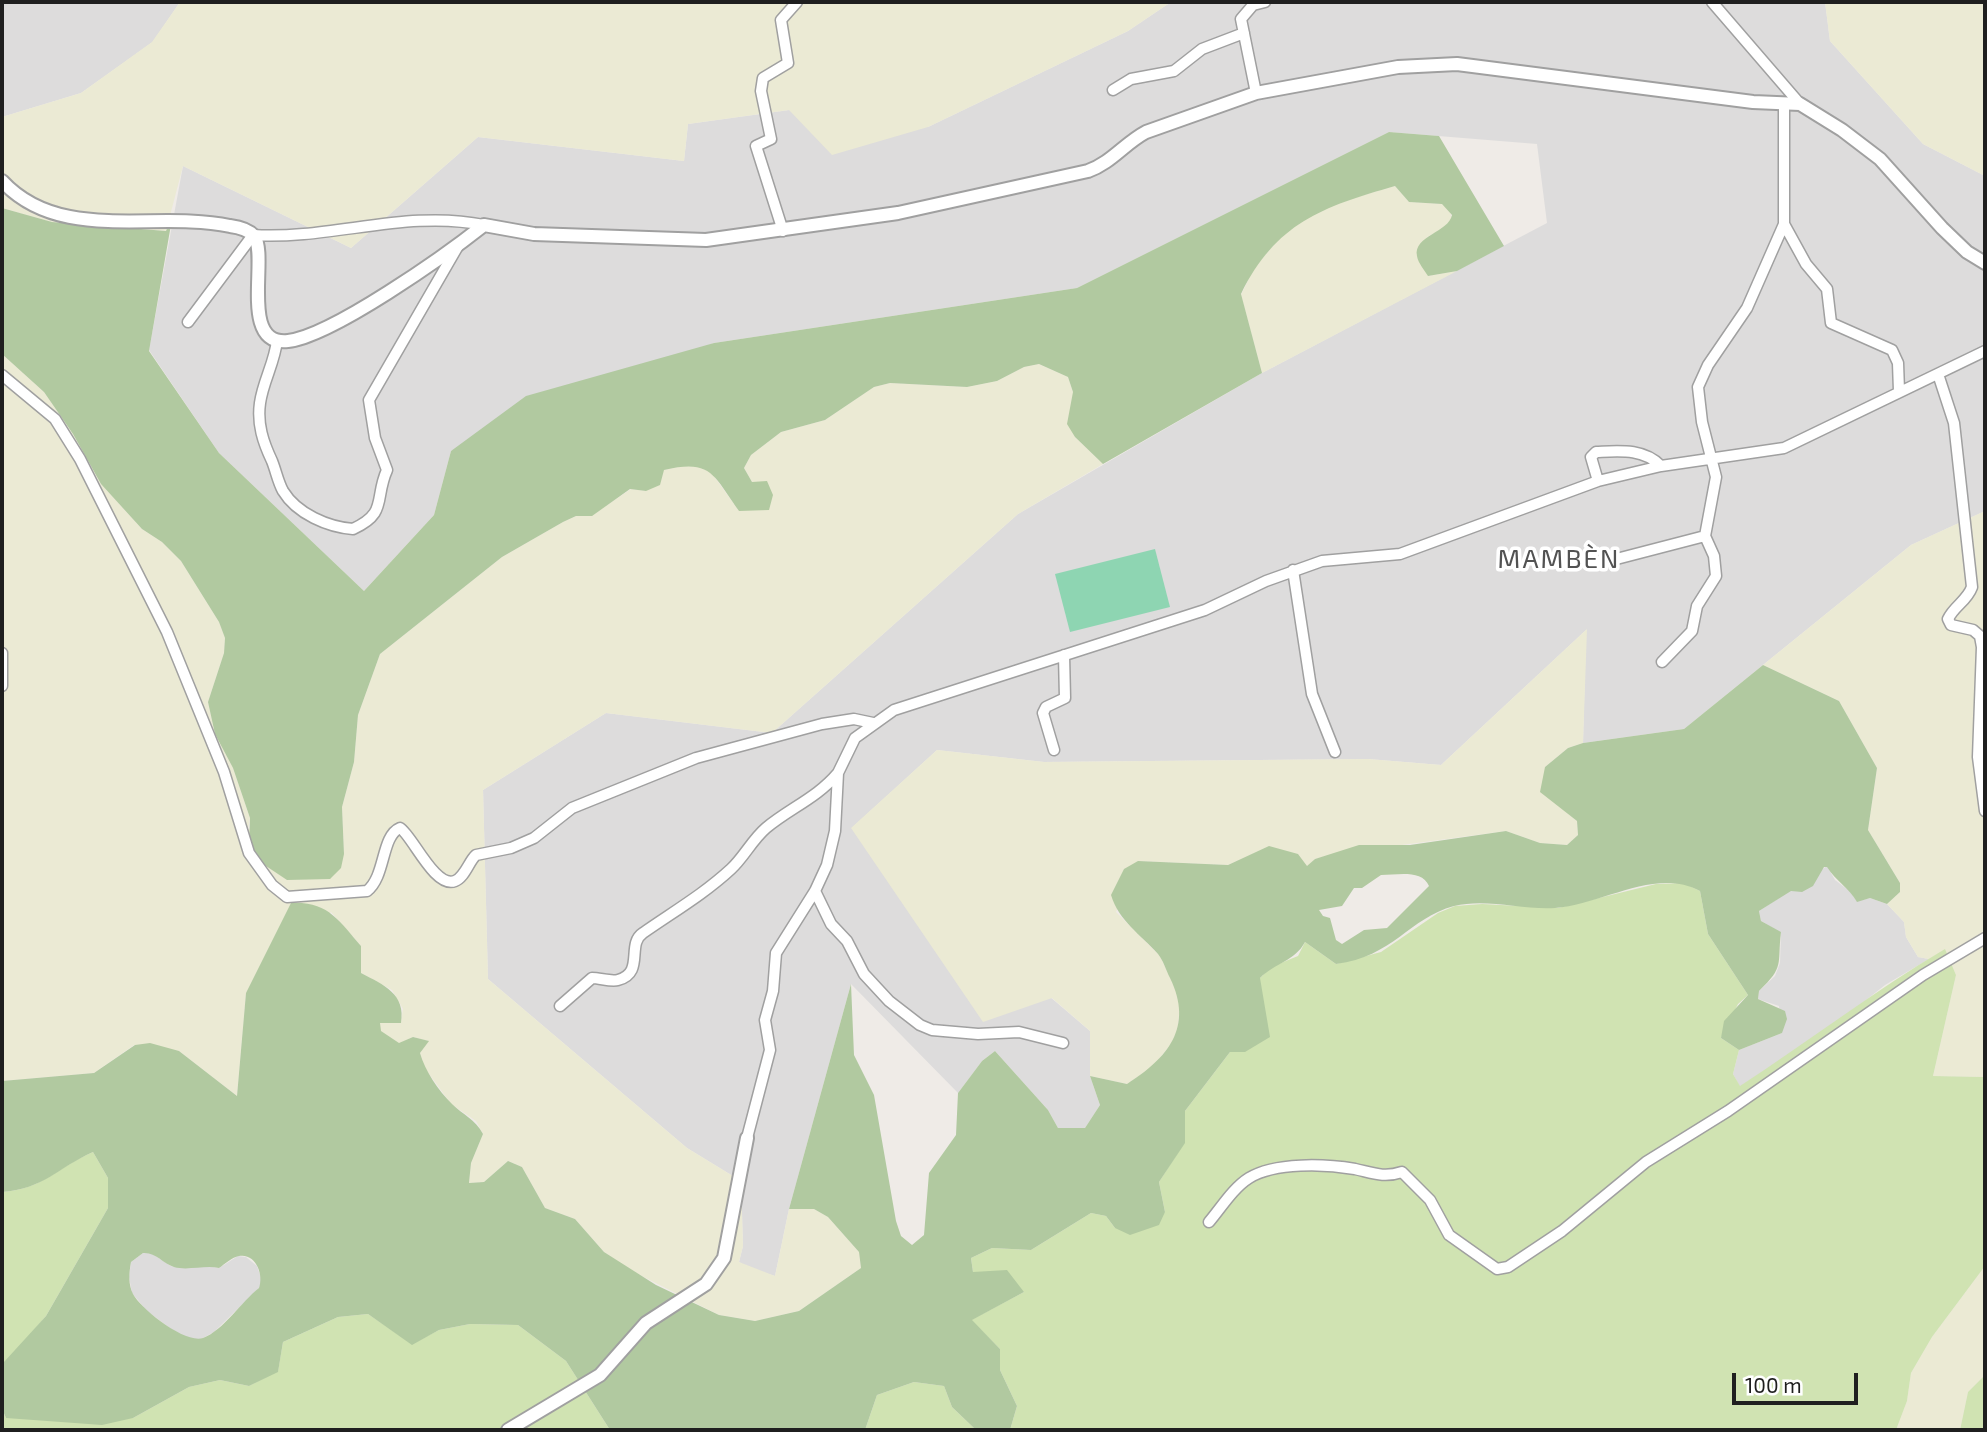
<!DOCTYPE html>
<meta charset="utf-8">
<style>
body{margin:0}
#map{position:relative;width:1987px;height:1432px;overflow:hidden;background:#efebe7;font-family:"Exo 2",sans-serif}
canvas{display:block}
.frame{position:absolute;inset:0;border:4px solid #1f1f1f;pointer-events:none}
.scale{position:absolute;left:1732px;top:1373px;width:126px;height:32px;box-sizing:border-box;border:4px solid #1f1f1f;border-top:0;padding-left:9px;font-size:21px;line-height:24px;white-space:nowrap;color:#1f1f1f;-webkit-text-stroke:5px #fff;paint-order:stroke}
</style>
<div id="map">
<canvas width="1987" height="1432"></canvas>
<div class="frame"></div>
<div class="scale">100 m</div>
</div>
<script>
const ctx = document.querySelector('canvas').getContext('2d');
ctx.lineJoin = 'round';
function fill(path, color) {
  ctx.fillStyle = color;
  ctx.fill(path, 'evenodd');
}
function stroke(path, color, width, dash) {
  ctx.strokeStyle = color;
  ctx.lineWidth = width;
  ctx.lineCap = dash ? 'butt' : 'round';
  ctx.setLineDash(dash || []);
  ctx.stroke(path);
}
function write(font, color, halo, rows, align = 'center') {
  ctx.font = font + ' "Exo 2",sans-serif';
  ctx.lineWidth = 7;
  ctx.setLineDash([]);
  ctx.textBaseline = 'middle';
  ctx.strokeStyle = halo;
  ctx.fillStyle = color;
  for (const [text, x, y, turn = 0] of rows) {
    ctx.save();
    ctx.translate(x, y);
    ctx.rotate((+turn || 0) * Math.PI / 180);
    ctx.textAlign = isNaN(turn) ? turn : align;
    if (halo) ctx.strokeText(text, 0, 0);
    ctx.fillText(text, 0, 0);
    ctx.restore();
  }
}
const residential = new Path2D(`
 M2,2H180L153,42L81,93L2,117Z
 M1171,2H1825L1830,41L1923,144L1985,176V511L1911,545L1684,729L1583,743L1586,630L1441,765L1368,759L1044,762L937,750L852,828L1090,1031V1076L1100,1105L1085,1128H1058L1048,1110L995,1051L982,1061L958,1093L851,984L789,1209L775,1276L750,1269L739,1262L743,1246L741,1181L687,1148L488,979L483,790L606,713L772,733L1018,514L1262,373L1547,223L1537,144L1389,132L1077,288L714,343L451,451L434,515L364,591L219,453L149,350L183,166L351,248L478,137L684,161L688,124L789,110L928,127L1128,31Z
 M1827,866L1835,880L1851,892L1857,901L1870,898L1887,904L1904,922L1906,937L1918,957L1929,959L1885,985L1836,1024L1740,1087L1733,1074L1739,1050L1782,1033L1779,1006L1758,999L1759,991L1775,976L1780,963L1781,933L1761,921L1759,911Z
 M143,1253H151L171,1266L180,1268L203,1265L219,1268L238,1256L246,1257L257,1266L262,1281L259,1288L214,1332L201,1339H193L178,1334L147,1311L132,1293L129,1277L131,1262Z`);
const farmland = new Path2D(`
 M180,2H1171L1128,31L928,127L832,155L789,110L688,124L684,161L478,137L351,248L183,166L166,231L52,222L2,208V117L81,93L152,42Z
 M1825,2H1985V176L1923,144L1830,41Z
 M1395,186L1409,202L1442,204L1449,208L1452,219L1445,228L1427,237L1428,276L1457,271L1262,373L1241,295L1254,268L1284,233L1309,217L1336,203Z
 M2,354L44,392L73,434L101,484L142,529L162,542L181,561L219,622L225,638L224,653L208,702L215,734L233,768L250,818L248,829L344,854L342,807L354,762L358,715L380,654L502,557L563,522L576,516L592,515L631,489L646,491L664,470L682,466H697L711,472L739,511L752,482L744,468L751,455L781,432L825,420L874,387L890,383L967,387L997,381L1024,367L1039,364L1068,377L1073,392L1075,437L1103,464L1018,514L772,733L606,713L483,790L488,979L687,1148L741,1181L743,1246L739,1262L775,1276L789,1209H814L828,1217L859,1252L861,1268L799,1311L755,1321L719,1315L630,1270L604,1252L575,1219L545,1208L522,1167L508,1161L484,1182L469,1183L471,1163L483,1134L476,1121L451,1104L424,1067L420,1053L428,1041L413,1037L399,1044L380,1031L379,1023L401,1022L403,1009L392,990L361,973V946L331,912L246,993L237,1096L179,1051L134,1045L94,1073L2,1081Z
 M1985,511V1077L1933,1076L1956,975L1945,950L1929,959L1918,957L1906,937L1904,922L1887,904L1900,892V883L1868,830L1877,768L1839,701L1763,665L1911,545Z
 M1587,629L1583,743L1568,748L1545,767L1566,812L1577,821L1578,835L1567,845L1540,843L1506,831L1335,854L1315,859L1307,867L1269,847L1228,865L1138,861L1116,912L1160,956L1180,999L1178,1029L1171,1044L1152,1068L1127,1084L1090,1076V1031L1052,998L983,1022L851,828L937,750L1044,762L1368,759L1441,765Z
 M1985,1266V1375L1968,1392L1960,1430H1896L1907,1401L1911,1373L1932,1337Z`);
const grass = new Path2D(`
 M1684,883L1700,891L1708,934L1748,995L1738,1004L1721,1038L1739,1050L1733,1074L1740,1086C1809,1041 1874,991 1945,949L1956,975L1933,1076L1985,1077V1266L1932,1337L1911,1373L1907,1401L1896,1430H1010L1017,1406L1000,1370V1349L971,1320L1024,1292L973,1272L971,1258L992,1248L1031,1250L1091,1213L1106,1216L1115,1228L1165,1212L1159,1182L1184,1143L1185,1111L1230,1052L1260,978L1271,967L1298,956L1305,942L1336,964L1381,952L1438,913L1455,906L1482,904L1558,908L1656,884Z
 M93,1152L108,1178V1208L46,1316L2,1368V1192C44,1189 57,1167 93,1152Z
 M368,1314L412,1344L439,1330L470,1324L518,1325L566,1361L610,1430H2V1409L6,1418H133L189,1387L220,1380L249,1386L278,1371L283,1342L338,1317Z
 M1985,1375V1430H1960L1968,1392Z
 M914,1382L944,1386L952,1407L976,1430H865L877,1395Z`);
const forest = new Path2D(`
 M1389,132L1439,136L1504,246L1457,271L1428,276C1425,271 1418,263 1417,256C1413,236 1449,232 1452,215L1442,204L1409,202L1395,186C1322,207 1276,223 1241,294L1262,373L1103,464L1075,437L1067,424L1073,392L1068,377L1039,364L1024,367L997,381L967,387L890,383L874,387L825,420L781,432L751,455L744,468L752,482L767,481L773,495L769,510L739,511C713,475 712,459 664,470L660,485L646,491L630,489L592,516H576L563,522L502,557L380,654L358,715L354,762L342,807L344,854L341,868L330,879L287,880L263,864L249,845L250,818L233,768L215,734L208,702L224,653L225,638L219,622L181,561L162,542L142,529L101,484L73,434L44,392L2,354V208L52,222L166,231L173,213L149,351L219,453L364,591L434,515L451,451L526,396L714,343L1077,288Z
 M1763,665L1839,701L1877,768L1868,830L1900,883V892L1887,904L1870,898L1857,902C1849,888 1836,881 1827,867H1824L1813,886L1802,892L1791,891L1759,911L1761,921L1781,932C1777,965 1785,966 1759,991L1758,999L1785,1011L1787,1019L1782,1033L1739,1050L1721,1038L1724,1021L1748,995L1708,934L1700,891C1655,867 1602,905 1555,908C1522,910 1486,898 1454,906C1409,918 1393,957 1336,964L1305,942C1295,961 1275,963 1260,978L1270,1037L1245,1052H1230L1185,1111V1143L1159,1182L1165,1212L1159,1225L1130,1235L1115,1228L1106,1216L1091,1213L1031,1250L992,1248L971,1258L973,1272L1007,1270L1024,1292L972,1320L1000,1349V1370L1017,1406L1010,1430H976L952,1407L944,1386L914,1382L877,1395L865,1430H610L566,1361L518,1325L470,1324L439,1330L412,1345L368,1314L338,1317L283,1342L278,1372L249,1386L220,1380L189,1387L133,1418L102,1425L6,1418L2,1409L4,1362L46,1316L108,1208V1178L93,1152C57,1168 44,1189 2,1192V1081L94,1073L135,1045L150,1043L179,1051L237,1096L246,993L291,903C328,901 339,921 361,946V973C384,985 406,994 401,1023H380L381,1031L399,1043L413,1037L429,1041L420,1053C425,1071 438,1090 452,1104C463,1115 475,1119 483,1134L471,1163L469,1183L484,1182L508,1161L522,1167L545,1208L575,1219L604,1252L656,1285L719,1315L755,1321L799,1311L861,1268L859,1252L828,1217L814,1209H789L851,984L854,1055L874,1095L896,1221L901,1236L912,1245L924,1235L929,1173L956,1135L958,1093L982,1061L995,1051L1048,1110L1058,1128H1085L1100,1105L1090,1076L1127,1084C1168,1058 1194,1027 1170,978C1166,970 1163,960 1158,954C1140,934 1119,921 1111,895L1124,869L1138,861L1228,865L1269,846L1298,854L1307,866L1315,859L1359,845H1410L1506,831L1540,843L1567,845L1578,835L1577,821L1540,792L1545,767L1568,748L1583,743L1684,729ZM1381,875C1397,875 1422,869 1429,886L1387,928L1364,930L1342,944L1336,940L1330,918L1323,916L1319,910L1342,906L1354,888H1362ZM143,1253C156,1252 162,1263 174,1267C187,1271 205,1265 219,1268C225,1264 232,1257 239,1256C256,1253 264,1275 259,1288C241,1302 224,1330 203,1338C185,1344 141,1309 133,1294C128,1284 129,1273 131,1262Z`);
const pitch = new Path2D(`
 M1155,549L1170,607L1070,632L1055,574Z`);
const minor = new Path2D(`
 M1712,2L1800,104
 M1113,90L1131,79L1174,71L1202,49L1244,33
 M1256,93L1241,19L1253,5L1265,2
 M1784,224L1806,264L1827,289L1831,323L1892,350L1898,363L1899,391
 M783,231L756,146L771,139L761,91L763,78L788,63L781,20L797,2
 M188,322L253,235C331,240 407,209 484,225
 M277,340C275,362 263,381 260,403C257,424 263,442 272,461C276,471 278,482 283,491C297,514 328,527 353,529C388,513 374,499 387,470L375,438L369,400L458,246
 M1938,374L1954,423L1972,587C1967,601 1954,606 1948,619L1951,625L1973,630L1980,636L1982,647L1978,757L1985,811
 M2,375L55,419L80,459L167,632L224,772L249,853L272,885L287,897L367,891C386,876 381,836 400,828C412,835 435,889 455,881C465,877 469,861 476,855L511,848L534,838L572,808L696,758L822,724L854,719L873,723
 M1598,481L1591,457L1596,452C1619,451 1643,448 1661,466
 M1601,563L1705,536L1716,477L1702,422L1698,387L1708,365L1747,308L1784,224V105
 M1293,570L1312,694L1335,752
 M2,653V686
 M1662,662L1692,631L1697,606L1716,576L1714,556L1705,536
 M1054,750L1043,713L1046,707L1065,698L1064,655
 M815,891L831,924L847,941L864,974L889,1001L920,1025L932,1030L978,1034L1019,1032L1063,1043
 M560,1006L592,978C600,978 611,982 618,980C645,973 626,944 643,933C673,912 704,894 731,869C744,857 752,840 766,828C790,808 817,798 838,773
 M747,1138L770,1050L765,1020L773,991L776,953L815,891L827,865L835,831L838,773L855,738L894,710L1205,610L1266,581L1322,561L1400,554L1598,481L1661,466L1784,448L1985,351
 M1209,1222C1221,1208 1233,1188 1249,1178C1275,1162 1325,1164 1355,1169C1373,1173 1384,1178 1402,1172L1430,1200L1449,1235L1497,1269L1508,1267L1562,1231L1646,1162L1728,1111L1923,975L1985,938`);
const tertiary = new Path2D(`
 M2,181C60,244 155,210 230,226C238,227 248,229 254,236C269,256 238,346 288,341C332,336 446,255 484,225L534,234L706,240L898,213L1088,171C1111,163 1125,143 1146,132L1256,93L1398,67L1457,64L1753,102L1800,104L1842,130L1880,159L1942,228L1967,252L1985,263
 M508,1430L600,1375L646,1323L706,1284L724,1258L747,1138`);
const quarterNames = [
 ["MAMBÈN",1559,559]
];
fill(residential, '#dddcdc');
fill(farmland, '#ebead4');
fill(grass, '#d0e3b2');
fill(forest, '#b1c9a0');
fill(pitch, '#8ed5b2');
stroke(minor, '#a0a0a0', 13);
stroke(tertiary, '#a0a0a0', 16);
stroke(minor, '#fff', 10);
stroke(tertiary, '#fff', 12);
ctx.letterSpacing = '2px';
write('26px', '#525252', '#fff', quarterNames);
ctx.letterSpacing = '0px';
</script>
